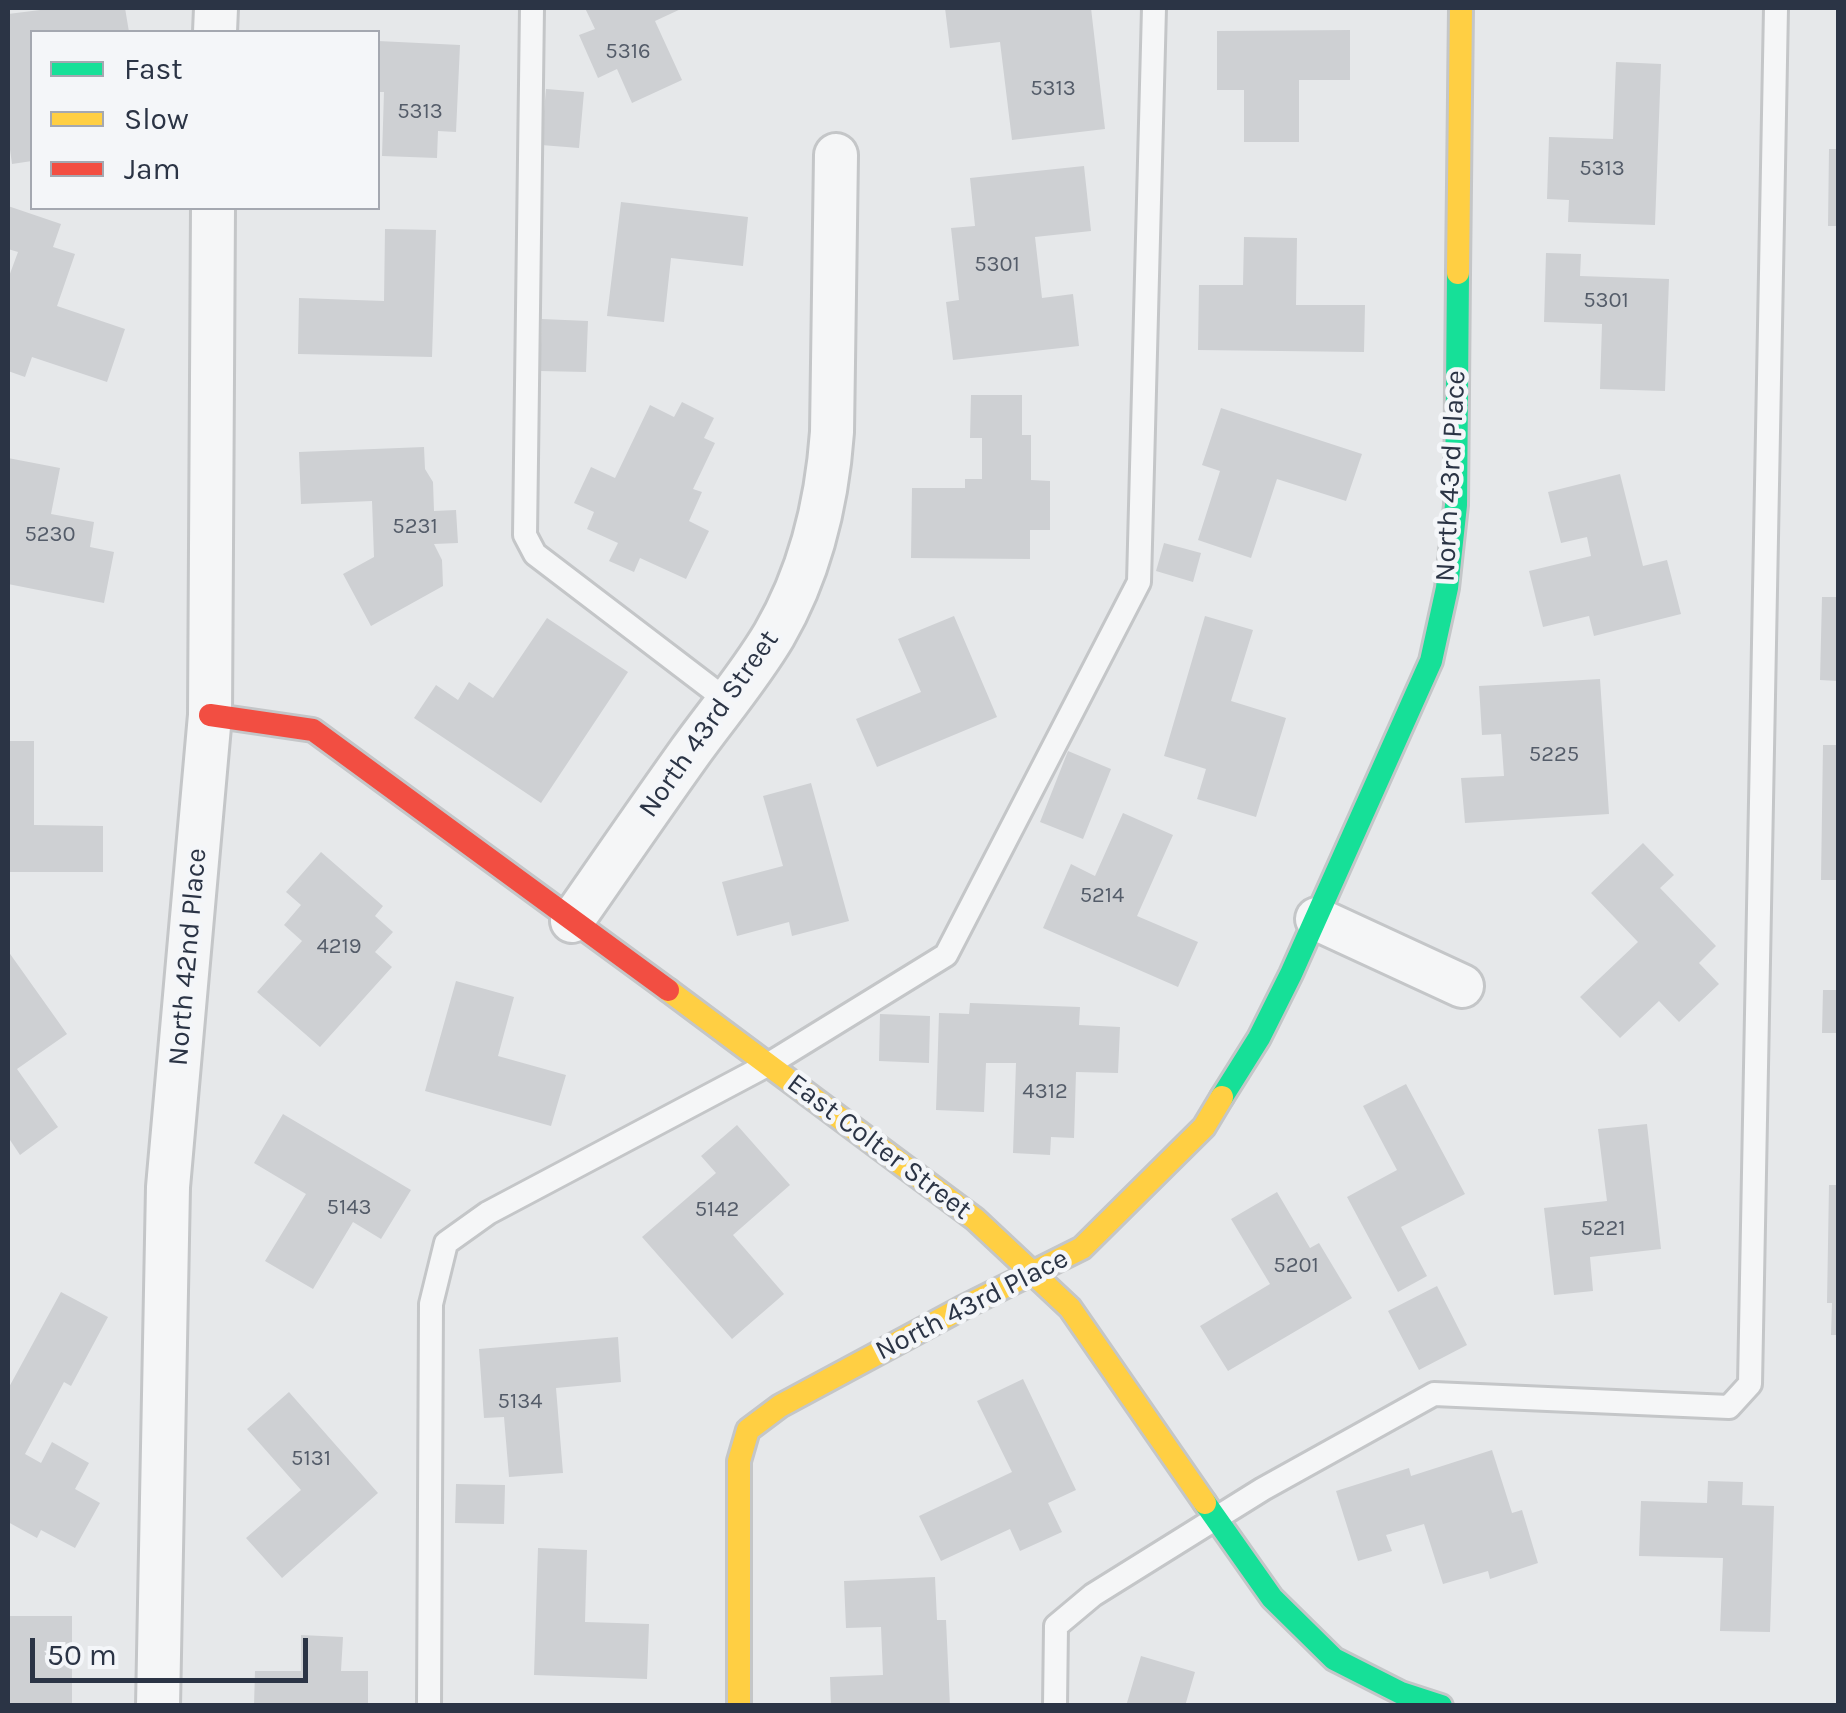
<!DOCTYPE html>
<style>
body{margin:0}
#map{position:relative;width:1846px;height:1713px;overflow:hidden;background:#e6e8ea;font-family:Karla,sans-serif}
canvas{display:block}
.frame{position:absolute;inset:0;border:10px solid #2b3445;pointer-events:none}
.legend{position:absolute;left:30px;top:30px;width:350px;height:180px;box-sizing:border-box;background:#f4f6f9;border:2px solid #a4a8b1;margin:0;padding:12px 18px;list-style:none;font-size:30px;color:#2b3445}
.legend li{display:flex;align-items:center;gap:20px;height:50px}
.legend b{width:50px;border:2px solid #a4a8b1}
.scale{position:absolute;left:30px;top:1638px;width:278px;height:45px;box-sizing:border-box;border:5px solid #2b3445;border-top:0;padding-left:12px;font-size:30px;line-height:35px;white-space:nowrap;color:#2b3445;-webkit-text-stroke:8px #f4f6f9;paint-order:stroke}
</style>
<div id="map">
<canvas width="1846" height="1713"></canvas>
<div class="frame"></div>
<ul class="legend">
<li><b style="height:12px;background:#16e098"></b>Fast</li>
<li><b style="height:12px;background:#ffcf43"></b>Slow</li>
<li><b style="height:12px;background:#f24e42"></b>Jam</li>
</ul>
<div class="scale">50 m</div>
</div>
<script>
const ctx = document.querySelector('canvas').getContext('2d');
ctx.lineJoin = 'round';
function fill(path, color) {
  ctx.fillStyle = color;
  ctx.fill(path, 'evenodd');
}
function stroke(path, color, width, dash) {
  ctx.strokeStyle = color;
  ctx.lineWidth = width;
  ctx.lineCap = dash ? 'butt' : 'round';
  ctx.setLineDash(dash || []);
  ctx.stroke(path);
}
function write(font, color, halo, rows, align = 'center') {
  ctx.font = font + ' Karla,sans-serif';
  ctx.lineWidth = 9;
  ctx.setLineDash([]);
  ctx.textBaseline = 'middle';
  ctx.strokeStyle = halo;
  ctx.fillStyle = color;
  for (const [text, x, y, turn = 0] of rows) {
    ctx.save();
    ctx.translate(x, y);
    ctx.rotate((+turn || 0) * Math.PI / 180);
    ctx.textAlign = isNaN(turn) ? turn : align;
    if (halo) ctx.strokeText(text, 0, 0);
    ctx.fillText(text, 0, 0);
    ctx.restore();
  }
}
const building = new Path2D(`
 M56,8H125L129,32H32V161L12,164L8,135V14Z
 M585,8H683L655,21L682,80L632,103L617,69L598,78L579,35L595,29Z
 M945,8H1091L1105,129L1012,140L1000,42L950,48Z
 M1350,30V80H1299V142H1244V90H1217V31Z
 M378,41L460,45L456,132L438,131L437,158L382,156L384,92H378Z
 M1616,62L1661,64L1655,225L1568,222L1569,200L1547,199L1549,137L1613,139Z
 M546,89L584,92L579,148L541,145Z
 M1829,149H1838V226H1828Z
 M1084,166L1091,231L1035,237L1042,298L1073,294L1079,346L953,360L946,302L959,300L951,228L975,226L970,178Z
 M621,202L748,217L743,266L671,258L664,322L607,316Z
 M8,206L61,224L53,247L75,254L57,306L125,329L107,382L32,357L25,377L8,371V279L18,252L8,249Z
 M385,229L436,230L432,357L298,354L299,298L384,301Z
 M1244,237L1297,238L1296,305H1365L1364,352L1198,350L1199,285H1243Z
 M1546,253L1581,254L1580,276L1669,279L1665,391L1600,389L1602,324L1544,322Z
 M542,319L588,321L586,372L540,371Z
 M971,395H1022V435H1031V480L1050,481V530H1030V559L911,558L912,488H965V479H982V438H970Z
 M682,402L714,418L704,438L715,443L693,489L702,492L689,521L709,531L686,579L640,558L634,572L609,561L618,543L587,529L594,512L574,503L591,467L615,478L650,405L674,417Z
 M1221,408L1362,454L1346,501L1277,479L1251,558L1198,540L1220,471L1202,465Z
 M424,447L425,469L433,482L434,511L456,510L458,543L434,544L442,560L443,586L371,626L343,574L374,557L372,501L301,504L299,452Z
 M8,458L60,468L51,514L94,522L90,547L114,552L104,603L8,584Z
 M1620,474L1643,566L1667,560L1681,614L1594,636L1589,616L1543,627L1529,571L1591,556L1587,537L1561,543L1548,492Z
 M1164,543L1201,553L1193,582L1156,571Z
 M1822,597H1838V681L1820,680Z
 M954,616L997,717L877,767L856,719L921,692L898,639Z
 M1205,616L1253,630L1231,701L1286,718L1256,817L1197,799L1206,769L1164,756Z
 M547,618L628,672L541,803L414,718L436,685L458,700L469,682L493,698Z
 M1600,679L1609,814L1465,823L1461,778L1504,776L1501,734L1482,735L1479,686Z
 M8,741H34V825L103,826V872H8Z
 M1823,745H1838V880H1821Z
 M1068,751L1111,769L1083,839L1040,822Z
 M811,783L849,921L792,936L789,922L737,936L722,882L783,866L763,796Z
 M1123,813L1173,835L1137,916L1198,942L1178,987L1043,928L1071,864L1095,876Z
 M1643,843L1674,875L1660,888L1716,946L1699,963L1719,984L1679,1022L1659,1001L1620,1038L1580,997L1638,942L1591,893Z
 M321,852L383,906L375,916L393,932L375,952L392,967L320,1047L257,992L302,941L284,925L301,905L286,892Z
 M8,951L67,1034L17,1069L58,1127L20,1155L8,1137Z
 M456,981L514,997L498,1056L566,1075L551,1126L425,1091Z
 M1823,990H1838V1033H1822Z
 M970,1003L1080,1007L1079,1025L1120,1027L1118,1073L1076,1072L1074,1138L1051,1137L1050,1155L1013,1153L1016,1063H986L984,1112L936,1110L939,1013L969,1014Z
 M880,1014L930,1016L929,1063L879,1061Z
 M1406,1084L1465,1194L1401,1227L1427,1276L1398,1292L1347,1197L1397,1170L1363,1106Z
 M283,1114L411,1190L381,1239L353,1222L313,1289L265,1261L306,1194L254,1163Z
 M1647,1124L1661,1249L1590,1257L1593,1291L1554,1295L1544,1208L1607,1201L1598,1129Z
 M737,1125L790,1185L733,1235L784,1294L732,1339L642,1237L716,1173L701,1156Z
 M1829,1185H1838V1335H1831L1832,1303H1827Z
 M1277,1192L1310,1248L1319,1243L1352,1298L1228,1371L1200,1326L1270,1284L1231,1219Z
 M1437,1286L1467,1345L1419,1370L1388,1311Z
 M61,1292L108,1317L71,1386L64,1382L25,1454L41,1463L52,1442L89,1463L75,1489L100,1503L75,1548L41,1530L37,1538L8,1522V1389Z
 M618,1337L621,1382L556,1388L563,1473L509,1477L504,1417L484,1418L479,1349Z
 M1023,1379L1076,1490L1048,1503L1062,1532L1020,1551L1010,1529L941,1561L919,1516L1012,1472L977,1401Z
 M289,1392L378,1493L282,1578L246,1538L301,1490L247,1429Z
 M1492,1450L1512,1513L1522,1510L1538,1563L1490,1579L1488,1571L1443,1584L1424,1524L1386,1535L1392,1551L1358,1561L1336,1491L1409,1468L1411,1476Z
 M1708,1481L1743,1482L1742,1505L1774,1506L1770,1632L1720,1631L1723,1558L1639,1556L1641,1501L1707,1503Z
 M456,1484L505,1485L504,1524L455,1523Z
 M538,1548L587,1550L585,1622L649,1624L647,1679L534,1675Z
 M935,1577L937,1620H946L950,1706H831L830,1677L883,1675L881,1627L846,1628L844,1581Z
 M8,1616H72V1706H8Z
 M301,1635L343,1637L341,1671H368V1706H254L255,1671H301Z
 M1141,1656L1195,1672L1185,1706H1126Z`);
const lane = new Path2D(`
 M532,8L525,535L535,554L729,702
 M429,1706L431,1304L446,1243L488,1213L769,1064L946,955L1139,582L1154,8
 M1055,1706L1056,1626L1093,1595L1263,1489L1434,1394L1729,1407L1750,1384L1776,8`);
const street = new Path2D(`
 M215,32L216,8
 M1317,919L1462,986
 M572,921C611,865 650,808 690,752C718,713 749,677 774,635C810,573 827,502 832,432L836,155
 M158,1706L168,1187L210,715L213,208`);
const fast = new Path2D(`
 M1222,1097L1259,1038L1291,974L1431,661L1447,588L1456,505L1458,273
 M1205,1503L1272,1598L1334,1659L1401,1693L1441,1706`);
const slow = new Path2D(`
 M1458,273L1461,8
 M668,990L975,1219L1070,1308L1205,1503
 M739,1706V1461L748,1430L780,1406L962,1308L1082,1248L1204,1127L1222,1097`);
const jam = new Path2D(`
 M210,715L313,730L668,990`);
const numberNames = [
 ["5316",628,52],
 ["5313",1053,89],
 ["5313",420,112],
 ["5313",1602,169],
 ["5301",997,265],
 ["5301",1606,301],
 ["5231",415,527],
 ["5230",50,535],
 ["5225",1554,755],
 ["5214",1102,896],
 ["4219",339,947],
 ["4312",1045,1092],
 ["5143",349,1208],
 ["5142",717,1210],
 ["5221",1603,1229],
 ["5201",1296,1266],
 ["5134",520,1402],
 ["5131",311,1459]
];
const streetNames = [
 ["North 43rd Place",1451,476,-87],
 ["North 43rd Street",709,724,-55],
 ["North 42nd Place",188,957,-85],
 ["East Colter Street",879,1147,37],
 ["North 43rd Place",972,1305,-27]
];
fill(building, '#ced0d3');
stroke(lane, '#c4c6c8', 28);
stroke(street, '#c4c6c8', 48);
stroke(fast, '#c4c6c8', 28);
stroke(slow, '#c4c6c8', 28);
stroke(jam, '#c4c6c8', 28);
stroke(lane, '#f5f6f7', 22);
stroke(street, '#f5f6f7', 42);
stroke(fast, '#16e098', 22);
stroke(slow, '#ffcf43', 22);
stroke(jam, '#f24e42', 22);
write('22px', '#545c69', null, numberNames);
write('28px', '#2b3445', '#f4f6f9', streetNames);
</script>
